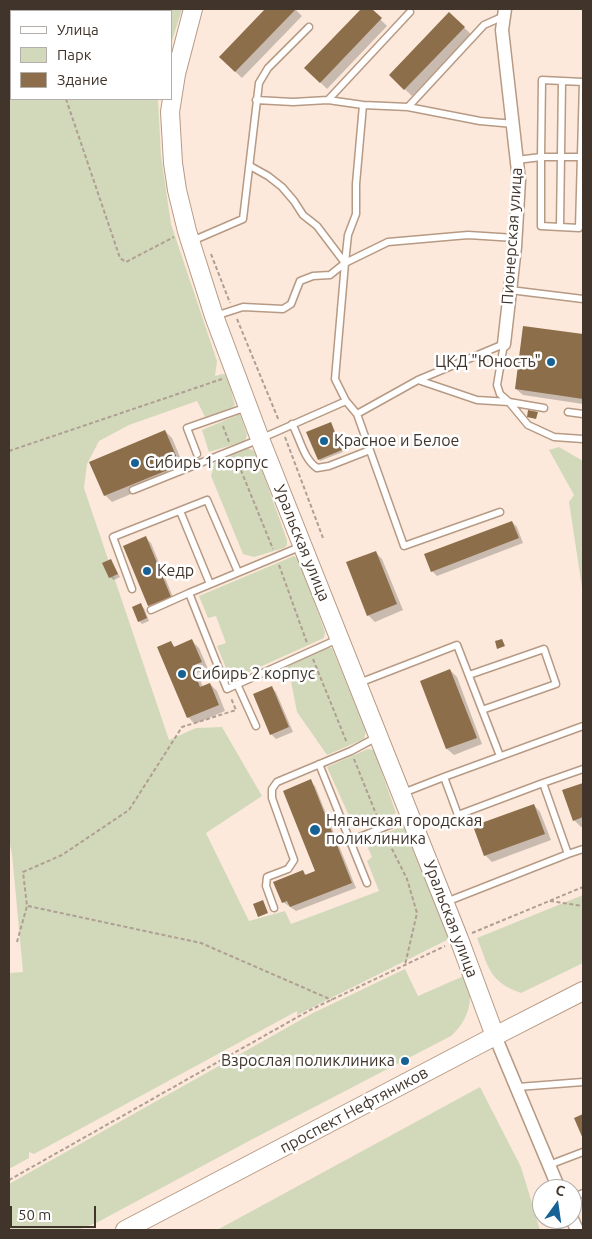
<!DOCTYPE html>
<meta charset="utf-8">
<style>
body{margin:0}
#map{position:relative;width:592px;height:1239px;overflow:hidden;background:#fce9db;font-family:Ubuntu,sans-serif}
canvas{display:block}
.frame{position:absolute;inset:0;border:10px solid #40342b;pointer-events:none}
.legend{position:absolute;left:10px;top:10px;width:162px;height:90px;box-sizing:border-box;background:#fff;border:1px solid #b3aeaa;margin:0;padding:6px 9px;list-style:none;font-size:15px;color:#40342b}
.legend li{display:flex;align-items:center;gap:10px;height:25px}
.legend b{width:25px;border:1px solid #b3aeaa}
.north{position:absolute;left:532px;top:1179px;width:50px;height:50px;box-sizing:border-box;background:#fff;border:1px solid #b3aeaa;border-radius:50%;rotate:14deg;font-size:14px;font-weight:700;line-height:20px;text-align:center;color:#40342b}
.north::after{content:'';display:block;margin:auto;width:18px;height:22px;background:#176295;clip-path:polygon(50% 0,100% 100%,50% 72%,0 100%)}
.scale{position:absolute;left:10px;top:1206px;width:86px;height:22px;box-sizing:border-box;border:2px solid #40342b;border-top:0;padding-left:6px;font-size:15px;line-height:18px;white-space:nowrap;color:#40342b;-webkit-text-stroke:4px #fff;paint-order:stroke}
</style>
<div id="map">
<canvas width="592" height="1239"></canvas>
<div class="frame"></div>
<ul class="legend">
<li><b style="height:6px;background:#fff"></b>Улица</li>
<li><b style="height:14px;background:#d2d9bb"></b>Парк</li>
<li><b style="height:14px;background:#8c6e4a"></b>Здание</li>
</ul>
<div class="north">С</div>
<div class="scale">50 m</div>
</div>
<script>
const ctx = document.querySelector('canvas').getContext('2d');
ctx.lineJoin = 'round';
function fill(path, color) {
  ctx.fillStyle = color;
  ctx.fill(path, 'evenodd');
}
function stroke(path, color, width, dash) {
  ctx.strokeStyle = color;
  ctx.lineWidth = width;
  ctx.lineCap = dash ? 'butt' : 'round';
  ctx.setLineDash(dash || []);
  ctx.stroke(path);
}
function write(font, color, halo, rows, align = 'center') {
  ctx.font = font + ' Ubuntu,sans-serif';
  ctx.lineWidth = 5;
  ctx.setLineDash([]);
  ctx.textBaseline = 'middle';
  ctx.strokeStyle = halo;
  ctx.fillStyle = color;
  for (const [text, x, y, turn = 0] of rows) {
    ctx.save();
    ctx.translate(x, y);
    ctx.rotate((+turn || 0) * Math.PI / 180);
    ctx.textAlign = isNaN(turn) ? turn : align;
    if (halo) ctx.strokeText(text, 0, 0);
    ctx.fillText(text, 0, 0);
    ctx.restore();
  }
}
const green = new Path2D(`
 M9,9H182L171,44V11H11V99H158L161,156L171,224L217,361L215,376L222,374L227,375L235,405L231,408L205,417L197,401L129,425L99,441L87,464L84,488L169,740L196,728L222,727L262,796L206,833L249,921L285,911L291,924L379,891L367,861L372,857L368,848L372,844L371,839L403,826L449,939L297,1015V1011L34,1154L29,1152V1158L9,1169V973L23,972L12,854L9,840Z
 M240,414L247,435L245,441L209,452L202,430Z
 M559,447L583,461V594L569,502L574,495L549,450Z
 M247,448L255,451L287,540V545L284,548L254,557L243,554L211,476L215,461Z
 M294,556L299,559L325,632L324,638L231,680L217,646L226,643L216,616L208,618L199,596Z
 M325,647L332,648L366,731L364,739L327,755L297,712L288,666Z
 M368,749L374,750L396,813L366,826L361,819L350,818L327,767Z
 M583,895V963L521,993C488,981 489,967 477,938Z
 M405,969L418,996L466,975C475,998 469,1020 451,1036L249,1141L96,1223L78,1230H9V1184L313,1013Z
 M480,1087L521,1167L540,1230H217Z`);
const shadow = new Path2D(`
 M267,9H295L302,16L242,78L220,57Z
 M363,9H370L387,26L327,89L306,68Z
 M449,14L471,34L412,96L390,75Z
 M525,328L583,336V404L523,395L516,389Z
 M331,424L343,452L320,461L308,433Z
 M165,431L172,438L186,471L112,502L105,495Z
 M512,522L517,527L523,543L437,576L432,571Z
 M146,538L151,543L175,602L154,611L149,606L124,546Z
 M375,552L382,559L403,610L375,622L368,615Z
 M111,561L120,577L114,580L110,577Z
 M140,605L144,608L149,621L142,624L139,621Z
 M192,641L199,648L208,669L197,673L203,687L210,684L217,691L225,711L195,724L188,717L171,643L176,648Z
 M450,670L457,677L482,744L454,755L447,749L421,681Z
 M271,687L276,692L293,732L276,739L271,734Z
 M310,781L315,786L356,888L296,911L283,902L303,871L307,876L316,872Z
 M583,784V826L581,827L574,820L564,791Z
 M534,805L540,812L551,840L492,862L485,855Z`);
const building = new Path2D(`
 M265,9H296L235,72L219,57Z
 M361,9H372L382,18L320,83L304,68Z
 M449,12L465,27L404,90L389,75Z
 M523,326L583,334V399L515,389Z
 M528,410L538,412L536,419L527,417Z
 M331,422L342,450L318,460L306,432Z
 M165,430L180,465L104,496L89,462Z
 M512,521L519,538L431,572L424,554Z
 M146,536L171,597L148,606L123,546Z
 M376,551L397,604L367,616L346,562Z
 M111,559L118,574L109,578L102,563Z
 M141,603L147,618L138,622L132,607Z
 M192,639L202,662L192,666L200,687L210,683L219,705L187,718L157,647L171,641L174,647Z
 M502,639L505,646L497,649L495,641Z
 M450,669L477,738L446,749L420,681Z
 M272,686L289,727L270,735L253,694Z
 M311,779L352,883L290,907L287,901L282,903L273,882L303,870L305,875L315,871L283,791Z
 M583,783V817L573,821L562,790Z
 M534,804L545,834L484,856L473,826Z
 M263,900L268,913L258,917L253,904Z
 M583,1114V1139L574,1118Z`);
const path = new Path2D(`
 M19,9L21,11
 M66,99L120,258L126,262L174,237
 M211,254L230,303
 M237,319L279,421
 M223,426L229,442
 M285,437L323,538
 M9,451L222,379
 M236,458L273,549
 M279,565L307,643
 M313,659L347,743
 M354,759L378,819
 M386,837L407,879L417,913L405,965
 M550,901L583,906
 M28,906L201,943L332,1000
 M472,933L583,887
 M17,942L27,906L23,872L62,855L129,810L182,727L236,710L231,698
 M9,1180L310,1010L445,946`);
const lane = new Path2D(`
 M256,100L293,102L328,100L363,105L408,107L480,121L514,124
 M328,100L410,12
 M408,107L484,25L504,16
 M517,160L541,157L542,80L583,82L579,228L560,227L562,81
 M250,166L268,176L282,187L294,201L303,215L317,226L345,263L335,379L346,401L357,414L404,546L500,512
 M560,227L541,226V157H581
 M192,241L243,219L259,83L268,68L309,27
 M345,263L388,242L468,235L515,238
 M510,290L583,299
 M215,316L243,307L283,309L291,304L300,281L313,276L330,275L345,263L348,235L356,214V184L363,105
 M504,344L497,385L500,394L509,402L528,425L554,437L583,439
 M418,380L477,400L509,402L544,408
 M568,412L583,414
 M357,414L418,380L504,344
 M292,424C300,438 303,458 317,468L329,466L370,450
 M197,454L187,428L247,407
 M133,490L260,439L346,401
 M180,511L210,584
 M302,546L189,593L227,689L338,639
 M132,589L113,537L207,500L238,572
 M151,610L189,593
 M469,675L544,649L556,684L482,710
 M359,683L457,645L500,756
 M237,684L256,726
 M319,764L367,883
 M583,769L543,783L568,854L583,849
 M543,783L458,815L444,777L583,726
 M403,793L444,777
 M350,841L409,817
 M446,902L568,854
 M274,908L266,886L267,877L288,869L294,860L272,798V789L277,782L351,751L377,737
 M518,1087L583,1082
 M549,1165L583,1152
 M572,1198L583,1193`);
const street = new Path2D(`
 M504,344L515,247L519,180L502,30L505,9
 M495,1036L559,1189
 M572,1219L577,1230`);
const secondary = new Path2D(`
 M193,9L176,74L170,112L173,163L177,190L187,231L214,316L260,439L459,939L495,1036
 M125,1230L495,1036L583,991`);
const markers = [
 [551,362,5,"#176295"],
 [324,441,5,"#176295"],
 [135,463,5,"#176295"],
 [147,571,5,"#176295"],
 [182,674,5,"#176295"],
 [315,830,6,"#176295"],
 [405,1061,5,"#176295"]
];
const streetNames = [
 ["Пионерская улица",512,236,-86],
 ["Уральская улица",302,543,68],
 ["Уральская улица",451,919,69],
 ["проспект Нефтяников",354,1110,-28]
];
const poiNames = [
 ["ЦКД \"Юность\"",541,362,"right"],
 ["Красное и Белое",334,441],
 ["Сибирь 1 корпус",145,463],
 ["Кедр",157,571],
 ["Сибирь 2 корпус",192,674],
 ["Няганская городская",326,821],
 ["поликлиника",326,839],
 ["Взрослая поликлиника",395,1061,"right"]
];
fill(green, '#d2d9bb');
fill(shadow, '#0003');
fill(building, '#8c6e4a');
stroke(lane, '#b79a84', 9);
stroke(street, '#b79a84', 15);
stroke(secondary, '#b79a84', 20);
stroke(path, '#af9f93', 2, [4, 2.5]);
stroke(lane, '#fff', 6);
stroke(street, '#fff', 12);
stroke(secondary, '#fff', 18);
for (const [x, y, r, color] of markers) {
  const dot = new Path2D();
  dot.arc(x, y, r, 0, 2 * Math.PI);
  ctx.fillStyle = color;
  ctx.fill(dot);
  stroke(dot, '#fff', 2);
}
write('16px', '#40342b', '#fff', streetNames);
write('16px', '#40342b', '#fff', poiNames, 'left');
</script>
